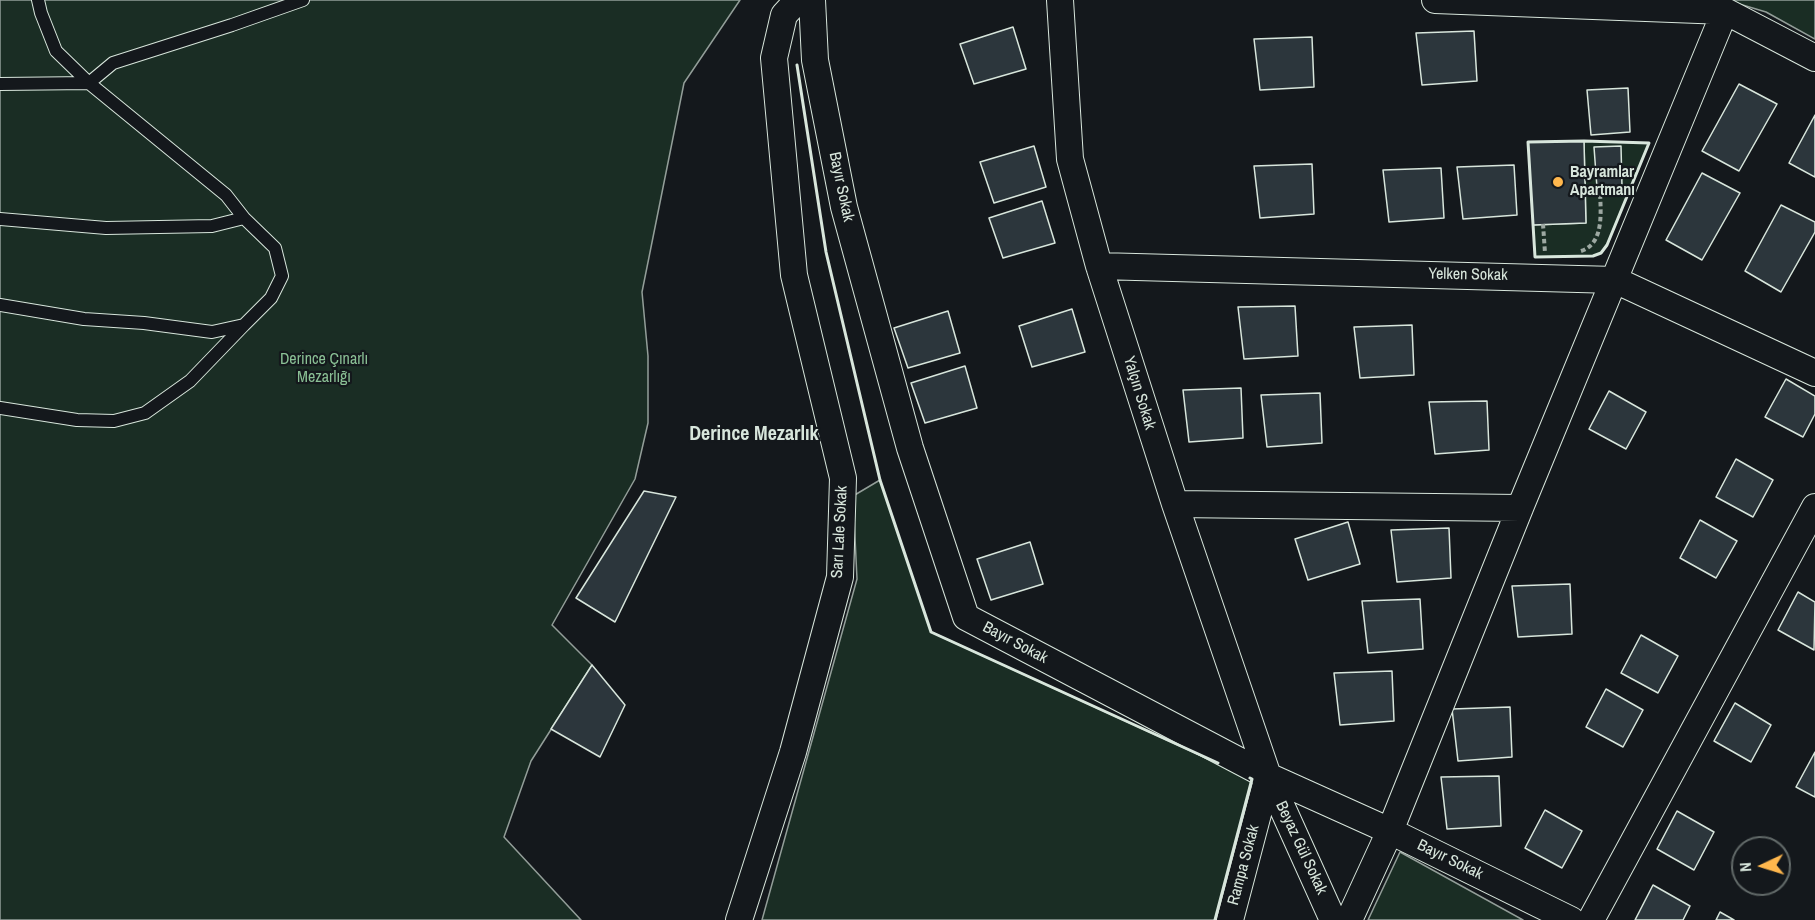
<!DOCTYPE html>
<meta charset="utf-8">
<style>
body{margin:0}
#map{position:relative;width:1815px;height:920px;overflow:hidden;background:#14181c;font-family:"Archivo Narrow",sans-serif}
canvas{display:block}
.north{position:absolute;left:1731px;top:836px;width:60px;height:60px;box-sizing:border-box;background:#14181c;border:2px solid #626a69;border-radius:50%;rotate:266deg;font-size:16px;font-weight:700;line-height:24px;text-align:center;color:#d8e6dc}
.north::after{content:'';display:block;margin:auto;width:21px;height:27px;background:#ffb74d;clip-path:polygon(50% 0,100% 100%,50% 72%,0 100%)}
</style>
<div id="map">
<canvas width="1815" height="920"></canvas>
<div class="north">N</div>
</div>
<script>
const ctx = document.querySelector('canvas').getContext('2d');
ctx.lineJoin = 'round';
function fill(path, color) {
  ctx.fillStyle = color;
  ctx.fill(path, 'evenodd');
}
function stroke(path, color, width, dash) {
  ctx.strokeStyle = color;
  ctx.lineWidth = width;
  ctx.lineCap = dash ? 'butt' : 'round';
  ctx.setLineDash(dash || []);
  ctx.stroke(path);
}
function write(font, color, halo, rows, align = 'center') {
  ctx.font = font + ' "Archivo Narrow",sans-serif';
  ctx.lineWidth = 4.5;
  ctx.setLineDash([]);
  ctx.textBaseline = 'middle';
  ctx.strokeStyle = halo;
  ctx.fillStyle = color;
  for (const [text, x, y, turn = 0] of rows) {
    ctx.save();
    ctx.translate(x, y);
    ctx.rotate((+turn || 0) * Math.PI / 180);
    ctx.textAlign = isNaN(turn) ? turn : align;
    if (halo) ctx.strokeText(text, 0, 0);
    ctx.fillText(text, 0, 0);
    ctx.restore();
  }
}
const green = new Path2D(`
 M0,0H740L684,83L642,292L648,356V423L635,479L552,625L592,665L531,761L504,837L581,920H0Z
 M1726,0H1815V39L1766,12Z
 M1584,141L1649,143L1607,245L1601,253L1593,256L1535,257L1533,225L1586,223Z
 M880,480L931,632L1252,779L1215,920H762L857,579L853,496Z
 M1400,852L1523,920H1368Z`);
const building = new Path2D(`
 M1013,27L1026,69L974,84L960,44Z
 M1474,31L1477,81L1422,85L1416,33Z
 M1312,37L1314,87L1260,90L1254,39Z
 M1739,84L1777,104L1739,171L1702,151Z
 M1628,88L1630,132L1591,135L1587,90Z
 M1815,115V177L1789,163Z
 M1584,141L1586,223L1533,225L1528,142Z
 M1034,146L1046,187L994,203L980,162Z
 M1621,146L1622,187L1597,188L1594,147Z
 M1312,164L1314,214L1260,218L1254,166Z
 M1514,165L1517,215L1463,219L1457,167Z
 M1441,168L1444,218L1389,222L1383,170Z
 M1702,173L1740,193L1702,260L1666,240Z
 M1042,201L1055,243L1003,258L989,218Z
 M1781,205L1815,222V232L1781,292L1745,271Z
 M1295,306L1298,356L1244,359L1238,307Z
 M1072,309L1085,352L1032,367L1019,326Z
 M948,311L960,353L908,368L894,328Z
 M1412,325L1414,375L1360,378L1354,327Z
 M965,366L977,408L925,423L911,383Z
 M1786,379L1815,396V414L1803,437L1765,417Z
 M1241,388L1243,438L1189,442L1183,390Z
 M1609,391L1646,412L1626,449L1589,429Z
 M1320,393L1322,443L1267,447L1261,395Z
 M1487,401L1489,450L1435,454L1429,402Z
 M1736,459L1773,480L1753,517L1716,497Z
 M644,491L676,497L615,622L576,598Z
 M1700,520L1737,541L1716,578L1680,558Z
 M1348,522L1360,564L1308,580L1295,539Z
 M1449,528L1451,578L1397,582L1391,530Z
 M1030,542L1043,584L991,600L977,559Z
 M1570,584L1572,634L1518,637L1512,586Z
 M1798,592L1815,602L1814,650L1778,630Z
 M1420,599L1423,649L1368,653L1362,601Z
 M1641,635L1678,656L1658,693L1621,673Z
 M592,665L625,705L600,757L551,729Z
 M1392,671L1394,721L1340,725L1334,673Z
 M1606,689L1643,710L1623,747L1586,727Z
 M1735,703L1771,725L1751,762L1714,741Z
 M1510,707L1512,757L1458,761L1452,709Z
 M1815,752V797L1796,787Z
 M1499,776L1501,826L1447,829L1441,777Z
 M1545,810L1582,831L1562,868L1525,848Z
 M1677,811L1714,832L1694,870L1657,849Z
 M1653,885L1690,906L1683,920H1635Z
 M1720,912L1734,920H1716Z`);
const path = new Path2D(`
 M1543,224L1545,253
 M1581,251C1606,243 1600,208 1600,188`);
const service = new Path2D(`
 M0,84L89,83L113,63L232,25L303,0
 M0,219L106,228L212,226L244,218L226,195L89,83L56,51L41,13L38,0
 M0,305L84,319L144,323L212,332L244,325L271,298L282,276L275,248L244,218
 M0,408L77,420L114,421L145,413L190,381L244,325`);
const minor = new Path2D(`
 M812,0L815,60L844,207L910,448L966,617L1268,776L1390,831L1571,920
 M1060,0L1070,159L1099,266L1175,504L1268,776L1333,920
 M1435,0L1725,11L1815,58
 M1099,266L1615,280L1815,373
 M1175,504L1520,508
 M739,920L793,752L840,577L843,478L794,275L774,58L784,15L798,0
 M1230,920L1268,776
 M1349,920L1390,831L1520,508L1725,11
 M1591,920L1815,507`);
const wall = new Path2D(`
 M797,65L826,252L880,480L931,632L1218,763
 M1584,141L1649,143L1607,245L1601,253L1593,256L1535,257L1528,142Z
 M1215,920L1252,779L1250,778`);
const markers = [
 [1558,182,6,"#ffb74d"]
];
const poiNames = [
 ["Bayramlar",1570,173],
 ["Apartmanı",1570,191]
];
const streetNames = [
 ["Bayır Sokak",841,187,78],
 ["Yelken Sokak",1468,275,1],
 ["Yalçın Sokak",1139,393,73],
 ["Sarı Lale Sokak",840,532,-87],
 ["Bayır Sokak",1015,643,28],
 ["Beyaz Gül Sokak",1301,848,65],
 ["Bayır Sokak",1450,860,26],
 ["Rampa Sokak",1244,865,-75]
];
const parkNames = [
 ["Derince Çınarlı",324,360],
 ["Mezarlığı",324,378]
];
const quarterNames = [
 ["Derince Mezarlık",754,435]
];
fill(green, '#1a2d24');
stroke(green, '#939e99', 1.5);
fill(building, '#2c363c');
stroke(building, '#d8e6dc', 1.5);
stroke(service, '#d8e6dc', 14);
stroke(minor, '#d8e6dc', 28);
stroke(path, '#9da8a2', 4, [4.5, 3]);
stroke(service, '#14181c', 12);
stroke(minor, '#14181c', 26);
stroke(wall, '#d8e6dc', 3);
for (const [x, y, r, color] of markers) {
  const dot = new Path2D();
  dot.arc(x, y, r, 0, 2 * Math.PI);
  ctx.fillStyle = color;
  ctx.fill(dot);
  stroke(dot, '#14181c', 2);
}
write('bold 16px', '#d8e6dc', '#14181c', poiNames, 'left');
write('16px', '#d8e6dc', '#14181c', streetNames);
write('16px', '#8ac095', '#14181c', parkNames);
write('bold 20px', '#d8e6dc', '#14181c', quarterNames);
</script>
